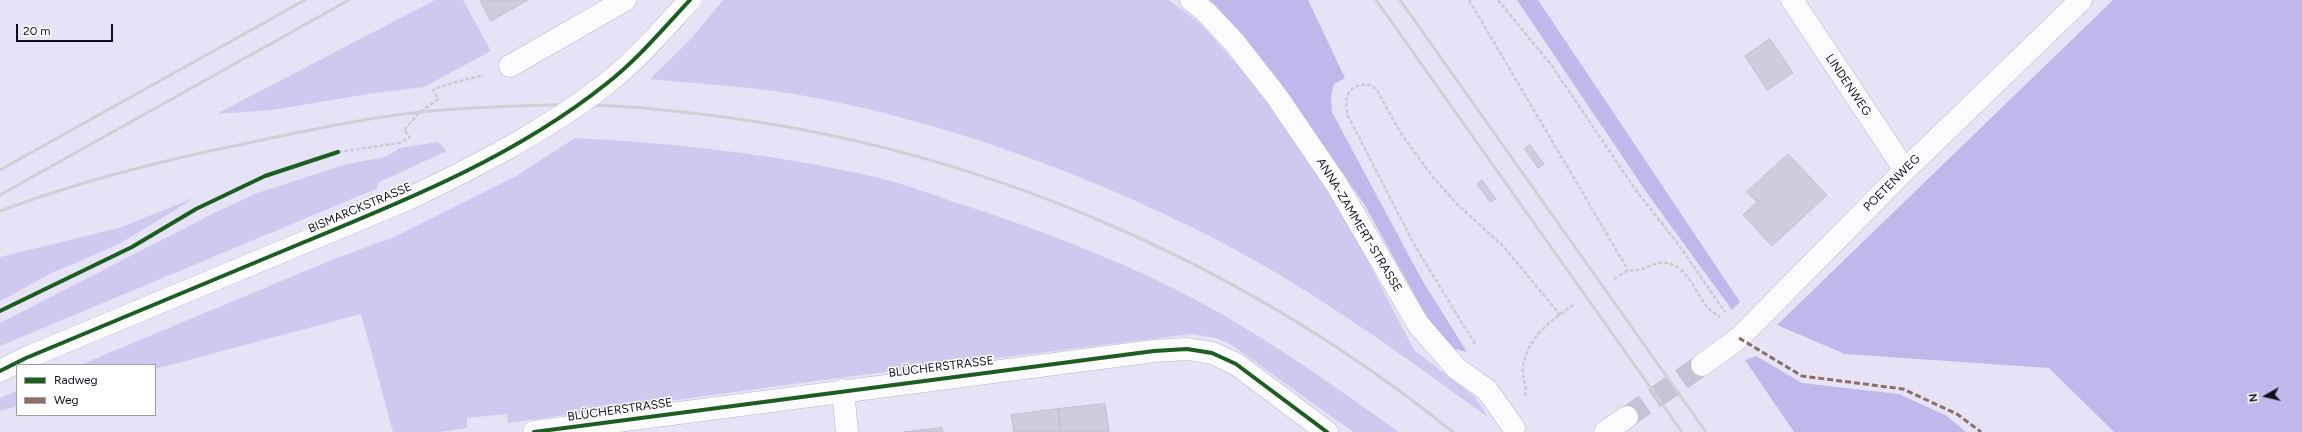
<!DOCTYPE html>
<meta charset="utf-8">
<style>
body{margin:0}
#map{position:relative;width:2302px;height:432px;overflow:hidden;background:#e7e3f7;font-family:Figtree,sans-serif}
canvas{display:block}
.legend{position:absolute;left:16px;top:364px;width:140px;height:52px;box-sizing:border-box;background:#fff;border:1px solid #9f9fa3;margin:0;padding:5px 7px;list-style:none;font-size:12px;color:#100e1a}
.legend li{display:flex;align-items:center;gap:8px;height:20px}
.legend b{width:20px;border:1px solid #9f9fa3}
.north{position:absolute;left:2246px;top:376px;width:40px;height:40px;-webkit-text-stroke:3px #fff;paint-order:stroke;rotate:262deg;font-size:11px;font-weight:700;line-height:16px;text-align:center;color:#100e1a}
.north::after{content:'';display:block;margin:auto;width:14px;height:18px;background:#100e1a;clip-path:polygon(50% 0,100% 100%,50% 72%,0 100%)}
.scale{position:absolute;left:16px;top:24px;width:97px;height:18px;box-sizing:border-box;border:2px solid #100e1a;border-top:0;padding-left:5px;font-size:12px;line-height:14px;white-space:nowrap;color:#100e1a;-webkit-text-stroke:3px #fff;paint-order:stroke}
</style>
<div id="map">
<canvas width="2302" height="432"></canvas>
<ul class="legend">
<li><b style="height:5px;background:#1b5e20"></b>Radweg</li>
<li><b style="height:5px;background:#8d6e63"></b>Weg</li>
</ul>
<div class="north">N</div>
<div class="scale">20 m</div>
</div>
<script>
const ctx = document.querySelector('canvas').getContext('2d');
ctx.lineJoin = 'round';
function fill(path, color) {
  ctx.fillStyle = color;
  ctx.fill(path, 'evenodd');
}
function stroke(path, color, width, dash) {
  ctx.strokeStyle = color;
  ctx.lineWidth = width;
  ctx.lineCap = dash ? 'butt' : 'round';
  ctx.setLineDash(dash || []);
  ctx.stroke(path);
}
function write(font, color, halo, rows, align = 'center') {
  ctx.font = font + ' Figtree,sans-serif';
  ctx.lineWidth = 3;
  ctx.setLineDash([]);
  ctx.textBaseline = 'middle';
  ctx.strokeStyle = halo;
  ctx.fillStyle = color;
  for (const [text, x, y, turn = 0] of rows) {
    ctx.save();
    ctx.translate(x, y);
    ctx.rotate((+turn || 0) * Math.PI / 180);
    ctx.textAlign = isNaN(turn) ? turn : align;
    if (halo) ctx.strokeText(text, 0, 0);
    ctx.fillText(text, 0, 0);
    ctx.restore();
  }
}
const green = new Path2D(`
 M435,0H463L491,51L424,87L368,94L272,110L216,114Z
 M723,0H1169L1202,25L1268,100L1329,192L1367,259L1414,350L1475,397L1489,418C1401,354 1312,289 1215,239C1087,173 930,116 788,93C742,86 695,84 650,79L689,41Z
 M575,138C677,143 780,155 880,178C903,184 926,192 948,200C1028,225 1110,256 1185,294C1260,333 1330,383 1399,432H1353L1230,344L1216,338L1192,334L838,378L508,423L507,414L467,418V428L440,432H393L361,314L155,369V365H80L334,259L394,237L516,176Z
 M438,142L447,151L377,183L378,188L0,346V323L216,212L257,193L347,164L385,157L400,148Z
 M196,197L121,243L52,273L0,301V257L119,228Z
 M17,391V406L0,411V398Z`);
const forest = new Path2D(`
 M1206,0H1308L1345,78L1334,84L1331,96L1332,112L1422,280L1467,352L1451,348L1433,328L1364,204L1278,79L1231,24Z
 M1517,0H1538L1740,302L1732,310L1647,193Z
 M2113,0H2302V432H2114L2049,368L1845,354L1777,325Z
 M1756,356L1802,383L1899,394L1947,416L1966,432H1794L1745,360Z`);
const building = new Path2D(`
 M480,0H528L491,21Z
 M1770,39L1793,73L1767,90L1745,56Z
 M1530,145L1544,164L1538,168L1525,149Z
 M1788,154L1827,195L1772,246L1743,215L1757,202L1747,192Z
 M1482,180L1496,199L1490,202L1477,184Z
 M1105,404L1109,432H1061L1058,409Z
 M1058,409L1061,432H1014L1011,415Z
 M942,428L943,432H904Z`);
const minorTunnel = new Path2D(`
 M1627,417L1702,365`);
const path = new Path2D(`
 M1469,0L1628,270
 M1498,0L1552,66L1635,189L1678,244L1725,312
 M338,152L399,143L410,137L404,130L420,112L438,99L433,90C445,84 470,79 484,75
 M1614,279L1628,270C1646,273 1652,260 1667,263C1688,267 1695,292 1707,307C1710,311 1716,314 1720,317
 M1475,344L1415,246L1348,116C1343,96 1349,82 1372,85L1378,92L1400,132L1432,176L1457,204L1504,247L1560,315
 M1525,396C1528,387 1521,377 1523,368C1527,337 1551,320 1575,304`);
const minor = new Path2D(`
 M1191,0L1206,12L1235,43L1277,97L1337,185L1418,324L1456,368L1487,390L1514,428
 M1792,0L1905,170
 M510,66L625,0
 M1702,365L1739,338L1905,170L2081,0
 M0,371L26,358L408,199
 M843,390L847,432
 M534,432L1154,351L1187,349L1212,353L1236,364L1327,432
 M1605,432L1627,417`);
const rail = new Path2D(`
 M1376,0L1682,432
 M1400,0L1706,432
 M0,170L305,0
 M0,195L349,0
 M0,211C83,180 167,159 253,142C309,130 365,118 421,112C465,107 509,106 552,105C601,104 651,108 699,114C973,145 1238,259 1453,432`);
const minorBridge = new Path2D(`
 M408,199C477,166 546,131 606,84C637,60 663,29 690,0`);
const quiet = new Path2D(`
 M1739,338L1802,376L1903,389L1957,414L1981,432`);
const cycleway = new Path2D(`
 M0,311L132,247L196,209L265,176L338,152
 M0,371L26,358C118,320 210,282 302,243C407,200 516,156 606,84C637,60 663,29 690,0
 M534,432L1154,351L1187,349L1212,353L1236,364L1327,432`);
const streetNames = [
 ["LINDENWEG",1848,85,56],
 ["POETENWEG",1892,183,-45],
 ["BISMARCKSTRASSE",360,208,-23],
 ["ANNA-ZAMMERT-STRASSE",1359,225,59],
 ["BLÜCHERSTRASSE",941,367,-7],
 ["BLÜCHERSTRASSE",620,410,-8]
];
fill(green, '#d0c9ef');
fill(forest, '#c2b7ea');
fill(building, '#cfccdc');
stroke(building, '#c1bece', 1);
stroke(minorTunnel, '#c7c3d6', 22, [22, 11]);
stroke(minor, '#b7b5c4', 23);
stroke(path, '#cccad1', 2.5, [4, 2]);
stroke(minor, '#fbfbfe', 22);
stroke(rail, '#d0cfd5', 3);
stroke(minorBridge, '#b7b5c4', 23, []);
stroke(minorBridge, '#fbfbfe', 22);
stroke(quiet, '#8d6e63', 3, [6, 3]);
stroke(cycleway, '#1b5e20', 4);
write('12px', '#100e1a', '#fff', streetNames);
</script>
